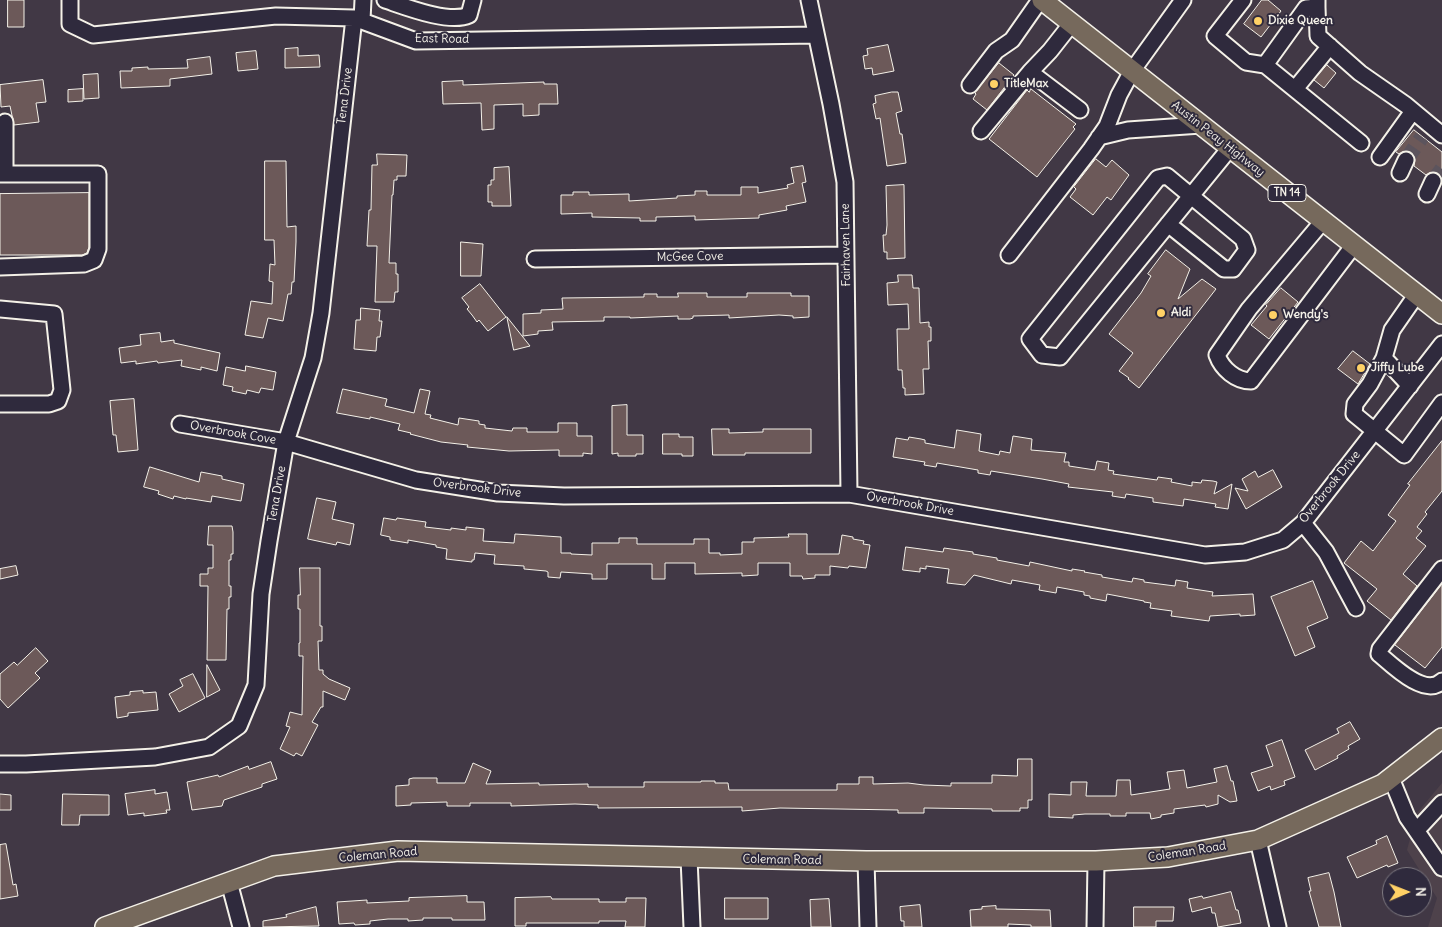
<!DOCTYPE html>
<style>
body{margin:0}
#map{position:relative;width:1442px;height:927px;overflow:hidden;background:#413845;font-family:Delius,sans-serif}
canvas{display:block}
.north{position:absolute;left:1382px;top:867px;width:50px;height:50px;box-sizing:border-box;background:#2f2a3d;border:1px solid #7e7a81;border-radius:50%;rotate:89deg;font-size:14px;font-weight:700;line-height:20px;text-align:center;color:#f4f1e8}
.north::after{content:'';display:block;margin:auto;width:18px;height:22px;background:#ffd166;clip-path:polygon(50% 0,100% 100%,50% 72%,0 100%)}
</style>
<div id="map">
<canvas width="1442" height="927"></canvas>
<div class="north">N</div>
</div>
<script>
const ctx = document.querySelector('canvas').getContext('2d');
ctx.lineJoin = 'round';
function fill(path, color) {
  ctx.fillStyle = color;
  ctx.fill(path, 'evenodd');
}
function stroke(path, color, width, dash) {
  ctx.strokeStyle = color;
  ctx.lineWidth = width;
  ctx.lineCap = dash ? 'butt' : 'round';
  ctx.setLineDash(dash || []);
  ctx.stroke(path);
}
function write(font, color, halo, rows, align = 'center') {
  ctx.font = font + ' Delius,sans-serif';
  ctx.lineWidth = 4;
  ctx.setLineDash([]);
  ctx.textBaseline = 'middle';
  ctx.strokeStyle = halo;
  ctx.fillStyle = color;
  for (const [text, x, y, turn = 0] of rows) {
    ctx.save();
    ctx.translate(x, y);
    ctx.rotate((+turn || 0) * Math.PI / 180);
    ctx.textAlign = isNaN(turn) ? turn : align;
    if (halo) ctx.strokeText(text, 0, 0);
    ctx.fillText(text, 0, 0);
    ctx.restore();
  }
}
const built = new Path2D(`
 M1442,783V927H1428L1437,898L1407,850L1417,813Z`);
const building = new Path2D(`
 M8,0H24V27H8Z
 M1262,0H1268L1281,11L1261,37L1244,24Z
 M888,45L894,71L873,75L872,68L865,69L863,56L868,55L867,49Z
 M298,48V56L319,55L320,67L285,68V49Z
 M256,51L258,69L238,71L236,53Z
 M210,57L212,74L170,79V86L121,88L120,71H132V68L148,67V69L188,68L187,60Z
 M999,63L1014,75L987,110L973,99L976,94L975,93Z
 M1327,65L1336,73L1324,88L1314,80Z
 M98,74L99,98L84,99L83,75Z
 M43,80L46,102L36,103L39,122L14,125L10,106L1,107L0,85Z
 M463,81V85L544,82V84H557L558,104H539V115L523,116V104L494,105V129L482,130L481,103L443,104L442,82Z
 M83,89V101L68,102V90Z
 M1031,89L1076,124L1073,127L1075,129L1037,177L989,139L1027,90L1029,92Z
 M892,92H898L902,111L896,113L900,134H902L906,163L887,166L880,118L876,119L873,104L876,103L875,96Z
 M1414,130L1442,152V179L1436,172H1432L1426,175L1414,166L1415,159L1410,152L1405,151L1399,154L1396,152Z
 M377,154L407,155L406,176H397V180H394L393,195H392L389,263H396V274H398V292H395L394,302H375L377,246H367L369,210H371L372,165H377Z
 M1096,159L1106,167L1112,160L1129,175L1111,200L1107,197L1093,215L1070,197L1076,189L1074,187Z
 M265,161H286L287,227L296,226V242L294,282H292L291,294H288L283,321L268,318L263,338L245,335L251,301L272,304L273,282L269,281L270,264L275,265L274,240H265Z
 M803,166L806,182L802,183L806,202L786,206L787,210L759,215V218L695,220V216L656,217V221H640V218L592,217V213L561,214V195H573V192H589V195L629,194V201L677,198V196L695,195V191H707V195H741V187H758V193L788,188L787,185L794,183L791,168Z
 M509,167L511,206H492V202H488V185H491V180H494V168Z
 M904,185L905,258L887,259V252H884L883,235H886L887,225L886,186Z
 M89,193V247L87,253L82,255H0V194Z
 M461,242L483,244L481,276H461Z
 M1166,250L1190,269L1178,299L1202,279L1216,289L1139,388L1128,379L1129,378L1119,371L1133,353L1109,334L1141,293L1151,276L1148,274Z
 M898,275H912L913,288H919L920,323L929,322V327H931V341H928L929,369H923L924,394L905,395V388H903L902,370H898L897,329H909L908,304L888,305L887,283L898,282Z
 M480,284L506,317L488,331L479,320L477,322L472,315L467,309L469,307L462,298Z
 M1281,288L1298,302L1269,339L1251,325L1267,306L1266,305Z
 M678,293H707V297H747V293H791V296H809V317L793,318V316L779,315L729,318V315L693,316V318L690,319H678V316L630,318V317H604V321L552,322L553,330L538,331V334L523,336V314L541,313V310L563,309L562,298L644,297V294H657V297H678Z
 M361,308L380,310L379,321H382L380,337H377L376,351L354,349L356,320H360Z
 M507,317L530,346L514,350Z
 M160,333L161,342L174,340V343L220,353L217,371L201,367V370L181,366L182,360L158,363L157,361L136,364V361L121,363L119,348L141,345L140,335Z
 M1353,351L1370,364L1358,384L1338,369Z
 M246,366L276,372L273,390L261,388L259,393L247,390L246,394L232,391L233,387L223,385L226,367L245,371Z
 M343,389L387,399L385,406L414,413L420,389L430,391L425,414L431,415L430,418L458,425L459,418L479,421V424L485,425V428L512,431L513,428H527V432H558V423H577V436H592V454L583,453V456H559V450L509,451L467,447L468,445L441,442L410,434L411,433L398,430L400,424L370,417V419L337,413Z
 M134,399L138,450L118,452L116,435H113L110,401Z
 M627,405V435H643V454H636V456H618V453L612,454V406Z
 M712,429H729V433L763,432V429H811V453H745V455H713Z
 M957,430L981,434L979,451L999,455L1000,451L1010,453L1013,436L1032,439L1031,450L1066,453L1064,462H1069V466L1095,470L1097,461L1109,463L1108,470L1114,471L1113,474L1157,480L1158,477L1172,479L1171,482L1192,486V482L1201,483L1202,480L1213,481L1217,482L1214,494L1232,484L1228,509L1215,507L1216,504L1184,499L1183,506L1153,502V498L1126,494L1125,498L1112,496L1113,492L1068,487L1069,484L1042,479L991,471L990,475L978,473V470L937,463L936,467L924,465L925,462L893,457L896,438L908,440L909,437L921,439L925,440V443L954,448Z
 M663,434H679V437H693V456H682V454H663Z
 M1442,441V491L1425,512L1427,514L1417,527L1422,531L1416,538L1426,546L1403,574L1417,586L1391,620L1367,601L1377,589L1344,563L1361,541L1373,551L1396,521L1388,515L1410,485L1408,484Z
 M150,467L199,482L201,472L222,476V479L244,484L241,501L212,496L211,502L186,498V499L174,496L173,499L158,494L159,491L144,487Z
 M1273,470L1282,487L1246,509L1235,488L1248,491L1242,479L1255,471L1258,477Z
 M317,498L336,502L332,519L354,524L350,545L337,542L336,545L308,539Z
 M384,518L396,520L397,518L426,522L425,527L451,530V528L466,530V527L484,529L483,541L514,543L515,534L561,537V553H571V554L592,555V543H619V538H637V544H694V539H709V553H720V555L742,554V542H754V538L789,537L788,534H807V554H839L842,535L853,537V539L864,541L863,544L870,545L866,568L849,566L848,568L830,566V575H815V578L803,579L802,576H790V563H758V575L742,576V573L695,574V563H665V579H652V564H607V579H592V574L561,572L560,578L548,577V572L546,571L524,569V566L494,564L495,555L475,553L474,560H472V562L446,559L447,549L436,547V545L408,540V543L390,540V537L381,535Z
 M209,526H232L233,532V554H231V560H229V586H231V597H229V609H227L226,660H207L208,586H200V574H208V568H213V545H208Z
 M906,547L943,552L944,548L973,552V554L997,558V560L1029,566L1030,562L1072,571V569L1085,571L1084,572L1102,575V577L1132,582L1133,578L1144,580V582L1175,586L1176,580L1188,582L1187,588L1213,592L1212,596L1253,594L1255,615L1240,616V614L1210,616L1209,621L1171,616L1172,611L1150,608L1151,603L1144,602V601L1107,594L1106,601L1090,598V596L1084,595V592L1057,587L1056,593L1039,590L1040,585L1012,580L1011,584L974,575L965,585L947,583L949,569L926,566V569L920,568V572L903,570Z
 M16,566L18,575L0,579V569Z
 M300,568H320V626H322V641H318L319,670H323V674L329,679L350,688L345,700L323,691V707H321L312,722L318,725L302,756L296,753L294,756L280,749L290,727L286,726L290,712L302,715L303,656H299V643H300V609H298V595H300Z
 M1313,581L1328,618L1307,627L1315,647L1295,656L1271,597Z
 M1442,584V647L1425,668L1395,645Z
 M36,648L48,661L35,673L40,678L8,708L0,699V674L14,662L17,665Z
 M207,665L220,690L207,697Z
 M193,674L205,698L179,712L169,694L183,686L180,680Z
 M143,691V693L156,692L158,710L128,713V716L117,718L115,697L130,695V692Z
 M1350,722L1360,739L1348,746L1349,749L1337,756L1338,758L1315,770L1305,750L1339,733L1337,729Z
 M1282,740L1295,777L1284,781L1285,785L1271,790L1270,786L1258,791L1251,773L1273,766L1266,746Z
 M1018,759H1032V800H1028V808H1020V811H992V809L924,808V813H898V810L780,808L742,811V807L598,808V805L575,804L511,806V803H470V806H447V802L411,803V805L396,806V786L409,785V779L413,778H437V783H465L473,763L491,771L486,784L539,783V785L588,784V787H644V782H701V781H715V783H728L729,790H837V784H859V777H873V784L908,783L924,785L951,786V783H992V775L1017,776Z
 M271,762L277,779L262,784V787L224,800L222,806L192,810L187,782L218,775L219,777L248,766L249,769Z
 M1227,766L1231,781H1233L1237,801L1230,802L1218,795V804L1206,807L1205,805L1174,809V813L1161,815V817L1151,819L1150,813H1126V816H1110V814H1085L1073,815V818L1049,817V794L1071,795V782H1087L1086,796H1116L1117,780H1130L1131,795L1170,789L1167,772L1184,770L1187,788L1217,782L1214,769Z
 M155,790V794L167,792L170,810H166L167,813L144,816V813L128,815L125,794Z
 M0,794L11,795V810H0Z
 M63,794L109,795V815H80L79,825H62Z
 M1387,836L1398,863L1388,867L1387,865L1357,878L1347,857L1377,844L1376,841Z
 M6,844L13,885L16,884L18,896L0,899V845Z
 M1329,873L1334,892L1341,927H1319L1309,891H1311L1308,878Z
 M1231,892L1236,910H1238L1241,923L1218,927L1215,913H1212L1211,907L1192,912L1189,899L1202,896L1203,898Z
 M467,896V902H484L485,920H452V918H423V920L408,921V919H388L370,921V924L355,925L354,923L339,924L337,902L367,900V903L409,901V898Z
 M551,897L552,899H599V902H626V898H646L645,927H625L626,921H599V923H526V926H515V898Z
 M725,898H768V919H725Z
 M829,899L831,927H811L810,900Z
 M920,905L922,927H904V921H901L900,907Z
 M996,906V909L1050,910L1051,927H1031V925L1008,924V927H971L970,910L982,909V907Z
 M316,907L319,926L263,927V921L287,917L286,915Z
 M1134,907H1174L1173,921H1156V927H1134Z`);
const minorTunnel = new Path2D(`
 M1406,160L1422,137
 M1433,181L1442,169`);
const minor = new Path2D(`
 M70,0V24L93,35L276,16L354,18L416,41L816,35
 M385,0C406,7 449,24 469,15L473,0
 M809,0L831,104L845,182L849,494
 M1243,0L1215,36L1246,62L1265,65
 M1317,0V7L1306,8L1265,65L1361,143
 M1317,7L1318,36L1360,73L1406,105L1442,135
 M362,20L363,0
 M1030,72L1080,110
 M970,85L996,51L1012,40L1040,0
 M1295,89L1330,46
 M5,122V174
 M981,131L1030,72L1050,51L1072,23
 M1099,137L1128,130L1201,125
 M1380,157L1413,111
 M1400,173L1406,160
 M0,174H98V249L94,260L84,264L0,267
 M1427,194L1433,181
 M1323,221L1249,309L1217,355C1222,369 1236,381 1251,381L1354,245
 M1168,224L1224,269H1233L1247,250L1243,239L1167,176L1158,178L1030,339L1042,355L1060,357L1230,148
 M1009,255L1091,149L1107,126L1119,95L1132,71L1183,0
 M535,259L846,255
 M1417,294L1392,330L1384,358L1370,384L1355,404L1354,414L1404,455L1442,403
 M0,309L54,314L62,390L58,401L49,404H0
 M1384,358L1410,386
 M180,424L286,442L416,480L498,493L564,496L849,494L1205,555L1245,552L1283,540L1303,523L1442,344
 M1303,523L1326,552L1356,608
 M1442,569L1380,649L1379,654C1392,665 1425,698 1442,681
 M0,764H26L155,757L209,747L239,726L256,685L261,594L269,541L286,442L313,358L321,313L354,18
 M1391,778L1407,817L1442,868
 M1417,830L1442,803
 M1258,840L1278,927
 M689,858L692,927
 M866,861L868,927
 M229,882L241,927
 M1095,927L1096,861`);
const major = new Path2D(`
 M1042,0L1442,314
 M105,927L274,866L398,851L866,861H1096L1168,857L1258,840L1383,784L1442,738`);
const markers = [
 [1258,21,5,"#ffd166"],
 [994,84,5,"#ffd166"],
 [1161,313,5,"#ffd166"],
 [1273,315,5,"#ffd166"],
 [1361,368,5,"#ffd166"]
];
const shields = [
 [1287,193,38]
];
const shieldNames = [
 ["TN 14",1287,193]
];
const poiNames = [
 ["Dixie Queen",1268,21],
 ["TitleMax",1004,84],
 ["Aldi",1171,313],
 ["Wendy's",1283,315],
 ["Jiffy Lube",1371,368]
];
const streetNames = [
 ["East Road",442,39,1],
 ["Tena Drive",345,96,-83],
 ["Austin Peay Highway",1218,139,38],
 ["Fairhaven Lane",846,245,-91],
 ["McGee Cove",690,257,-1],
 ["Overbrook Cove",233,433,10],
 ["Overbrook Drive",1330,487,-51],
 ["Overbrook Drive",477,488,7],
 ["Tena Drive",277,494,-80],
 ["Overbrook Drive",910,504,10],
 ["Coleman Road",1187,852,-9],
 ["Coleman Road",378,855,-5],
 ["Coleman Road",782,860,1]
];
fill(built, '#4e424b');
fill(building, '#6c5959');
stroke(building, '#f4f1e8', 1);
stroke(minorTunnel, '#5c545d', 15, [15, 8]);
stroke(minor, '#f4f1e8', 19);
stroke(major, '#f4f1e8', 22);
stroke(minor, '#2f2a3d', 15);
stroke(major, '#76695c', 19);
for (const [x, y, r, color] of markers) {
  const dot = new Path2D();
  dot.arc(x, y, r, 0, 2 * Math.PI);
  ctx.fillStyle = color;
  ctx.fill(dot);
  stroke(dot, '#2f2a3d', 2);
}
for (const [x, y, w] of shields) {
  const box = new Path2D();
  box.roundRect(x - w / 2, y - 8.5, w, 17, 4);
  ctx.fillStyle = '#2f2a3d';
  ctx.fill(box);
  stroke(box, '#f4f1e8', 1);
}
write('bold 11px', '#f4f1e8', null, shieldNames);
write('bold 12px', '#f4f1e8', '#2f2a3d', poiNames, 'left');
write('12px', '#f4f1e8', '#2f2a3d', streetNames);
</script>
